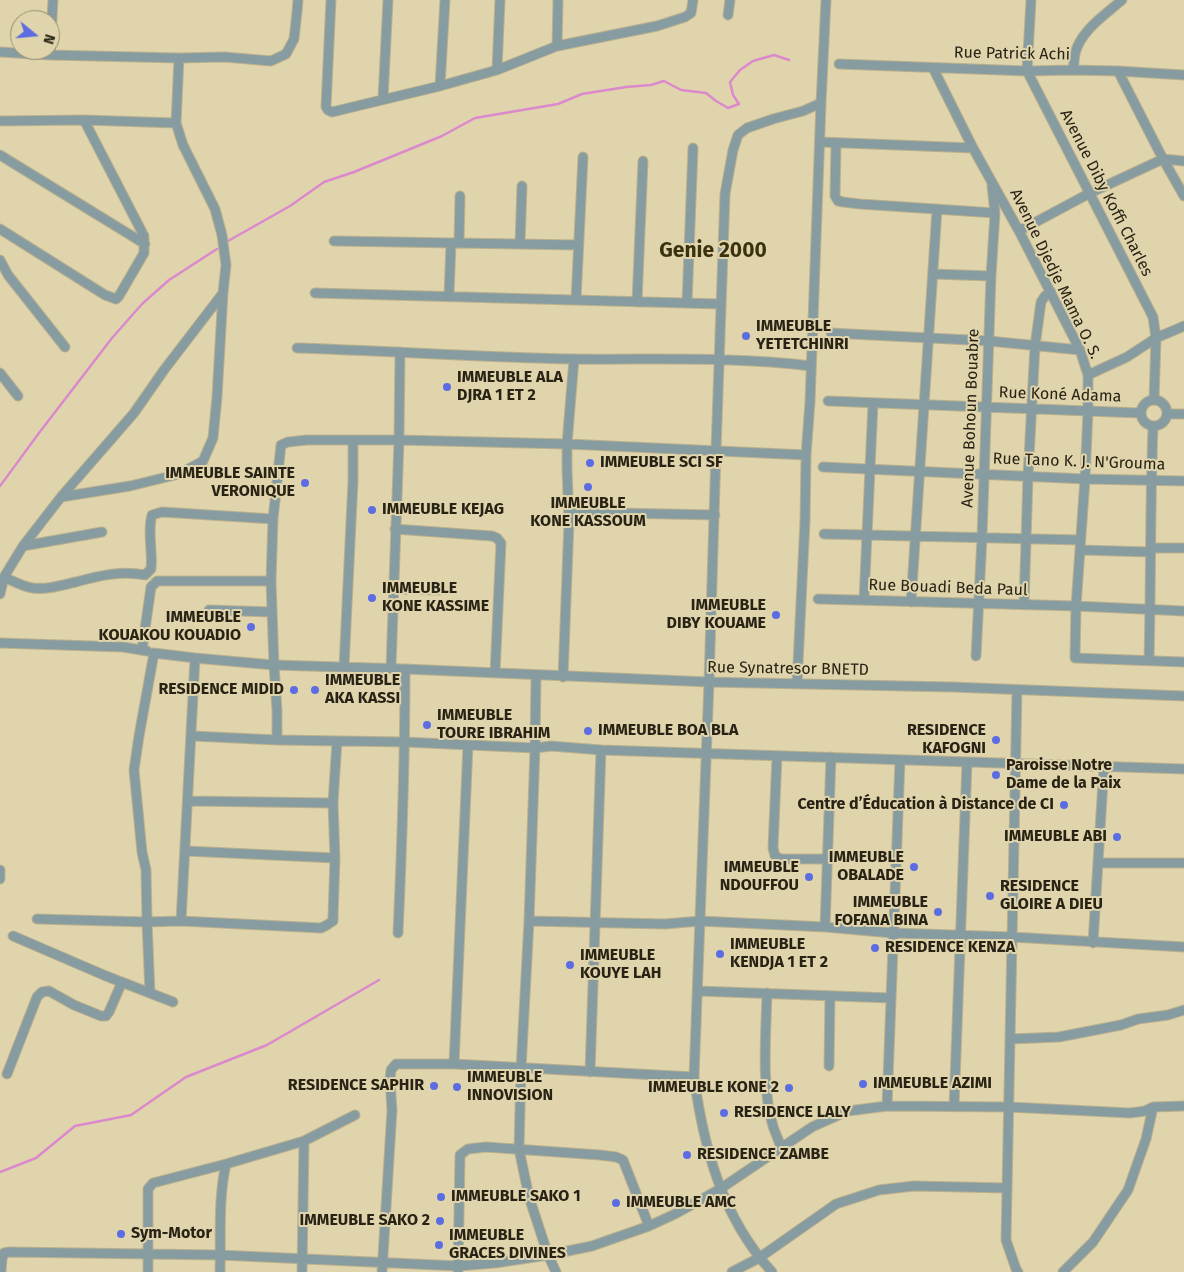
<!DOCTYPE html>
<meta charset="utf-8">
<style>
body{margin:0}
#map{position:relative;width:1184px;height:1272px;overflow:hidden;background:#e0d4ad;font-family:"Fira Sans",sans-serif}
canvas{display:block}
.north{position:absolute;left:10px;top:10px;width:50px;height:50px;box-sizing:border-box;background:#e0d4ad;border:1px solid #968d70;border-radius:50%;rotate:107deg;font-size:14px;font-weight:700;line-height:20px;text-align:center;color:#282314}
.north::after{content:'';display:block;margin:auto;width:18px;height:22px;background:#5c6ce3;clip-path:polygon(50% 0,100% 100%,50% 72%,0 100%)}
</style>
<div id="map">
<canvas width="1184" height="1272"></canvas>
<div class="north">N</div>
</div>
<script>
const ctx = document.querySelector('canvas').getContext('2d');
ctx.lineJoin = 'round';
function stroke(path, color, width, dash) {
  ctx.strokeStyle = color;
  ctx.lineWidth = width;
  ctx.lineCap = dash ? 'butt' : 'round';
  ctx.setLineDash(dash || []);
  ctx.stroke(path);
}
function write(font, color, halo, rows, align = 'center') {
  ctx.font = font + ' "Fira Sans",sans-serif';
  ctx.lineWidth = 4;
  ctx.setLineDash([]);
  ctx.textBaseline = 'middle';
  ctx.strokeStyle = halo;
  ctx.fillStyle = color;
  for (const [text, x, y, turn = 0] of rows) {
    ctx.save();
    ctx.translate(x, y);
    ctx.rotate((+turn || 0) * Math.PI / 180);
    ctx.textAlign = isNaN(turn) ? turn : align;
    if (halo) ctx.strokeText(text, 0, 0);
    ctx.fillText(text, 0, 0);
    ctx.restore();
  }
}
const stream = new Path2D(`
 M228,241L290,206L324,182L354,172L442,136L475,118L558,104L582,94L626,87L651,85L664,81L681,90L706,93L716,101L728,108L739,104L733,95L730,82L740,70L753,61L774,55L789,60
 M0,486L39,433L112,338L142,304L169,280L217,249
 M0,1172L36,1158L75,1126L131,1115L186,1077L267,1045L379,980`);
const street = new Path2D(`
 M331,0L326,107L328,110L332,112L440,86L497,70L557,46L657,26L685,17L691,13L693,0
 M1031,0L1027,71L1153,317L1156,338L1154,400
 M728,15L730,0
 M557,46L558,0
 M0,52L50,55L179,58L225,57L271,61L286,54L294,39L297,12L298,0
 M50,55L53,0
 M839,64L1027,71L1073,70L1118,71L1184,75
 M933,68L973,148L1019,231L1080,350L1088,375V411L1085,479L1076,606L1075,658L1184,662
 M497,70L500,0
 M1073,70C1074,65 1074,59 1075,54C1080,31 1105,15 1122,0
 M1118,71L1163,159L1184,196
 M440,86L445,0
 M383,99L388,0
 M0,121L84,120L176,123
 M820,142L973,148
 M836,143L835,196L838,201L843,202L860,204L995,213
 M0,155L145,244
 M0,229L105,295L116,299L119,296L144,253V236L84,120
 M1019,231L1090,193L1163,159L1184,161
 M334,241L578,245
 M459,243L460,196
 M520,244L522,186
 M0,260L8,275L65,347
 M933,274L991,276
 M315,293L721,304
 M449,296L451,243
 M576,300L583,157
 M637,302L643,161
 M687,303L693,148
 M831,333L989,341L1080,350
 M297,348C389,351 481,357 573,359C652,360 732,356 811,366
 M0,373L18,396
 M1088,375L1127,357L1156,338L1184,326
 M1141 413a13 13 0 1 1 26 0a13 13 0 1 1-26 0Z
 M828,401L1140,413
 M1167,414H1184
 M823,467L1085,479L1184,481
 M61,497L130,486L179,474L203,461L213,438L217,397L223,293
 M569,512L715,515
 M395,529L492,536L497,538L501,543L495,673
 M824,534L1080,540
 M23,546L102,532
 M1151,548H1184
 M1080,550L1151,552
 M4,577C13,581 23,587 33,588C47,590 62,585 76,582C98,576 122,570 145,575L151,569C153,551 147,532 152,515L162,512L273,519
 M394,589L439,590
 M0,594L4,577L23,546L61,497L134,413L164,370L223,293L226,265L222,235L215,209L183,145L176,123L179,58
 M818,599L1076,606L1184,611
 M864,600L873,403
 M911,602L937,209
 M1024,605L1028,476L1035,346L1041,302L1045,296L1051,292
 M209,610L272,612
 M0,643L123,647L147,651
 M142,650L151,587L157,581H271
 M976,656L982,537L991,276L995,213L992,186
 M1149,660C1151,582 1150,504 1153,427
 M344,667L353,481V441
 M391,668L399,440L400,352
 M536,675L535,748L529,921L521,1069L519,1149L529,1197L548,1255L556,1272
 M563,677L569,522L567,469V444L574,359
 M797,684L805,521L806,455L810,402L821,103L826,0
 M1017,690L1006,1240L1016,1269L1018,1272
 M192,736L277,740L405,742L535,748L551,746L601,750L1184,769
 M277,740V711L274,665L271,581L273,519L281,445L288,442L307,440H399L567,444L806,455
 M777,756L773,848L775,856L781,859H827
 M188,801L333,803
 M186,851L335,858
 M1098,863H1184
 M0,870V879
 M37,919L147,922L181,921L321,928L327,925L333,921V917L335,858L333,803L337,741
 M181,921L195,658
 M529,921L665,924L700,921L825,927L893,933L1012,937L1184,947
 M825,927L831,757
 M398,933C402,845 405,757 405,669
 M13,936L106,976L173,1002
 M1093,943L1104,766
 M698,991L891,998
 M150,993L147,922L146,870L142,852L134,770L139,736L154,653L195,658L274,665L405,669L709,682L952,687L1184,696
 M767,993C766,1034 761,1087 773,1126C775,1133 779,1140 781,1148
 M1010,1039L1059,1037L1121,1025L1138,1019L1168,1015L1184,1010
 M454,1064L468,745
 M829,1066L830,996
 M590,1072L601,750
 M7,1074L37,997L42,992L49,991L74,1005L101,1016H106L109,1012L122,982
 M887,1106L900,760
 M954,1107L967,762
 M1,1272L2,1259L4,1253L9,1252L220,1255L458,1266L495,1263L548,1255L592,1246L649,1226L675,1214L720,1189L812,1127L848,1111L887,1106L1009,1107L1130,1113L1145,1111L1153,1107L1184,1106
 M148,1272V1189L153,1183L226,1164
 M220,1272C221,1236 218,1199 226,1164L304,1141L355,1115
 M302,1272L304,1141
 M382,1272L392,1110L390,1080L391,1070L396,1064H454L694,1077
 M458,1272L460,1155L468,1149L486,1147L600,1155L616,1157L623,1160L649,1226
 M732,1272L759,1258L836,1204L879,1190L914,1186L1007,1188
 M772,1272C722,1217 704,1149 694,1077L709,682L716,450L725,194L733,150L738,135L747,128L773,119L803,111L821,103
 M1063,1272L1093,1242L1128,1190L1146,1139L1153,1107`);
const markers = [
 [746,336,5,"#5c6ce3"],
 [447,387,5,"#5c6ce3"],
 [590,463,5,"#5c6ce3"],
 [305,483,5,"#5c6ce3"],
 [588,487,5,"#5c6ce3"],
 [372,510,5,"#5c6ce3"],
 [372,598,5,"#5c6ce3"],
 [776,615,5,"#5c6ce3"],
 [251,627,5,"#5c6ce3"],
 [294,690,5,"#5c6ce3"],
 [315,690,5,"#5c6ce3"],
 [427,725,5,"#5c6ce3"],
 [588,731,5,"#5c6ce3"],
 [996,740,5,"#5c6ce3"],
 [996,775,5,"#5c6ce3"],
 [1064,805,5,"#5c6ce3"],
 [1117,837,5,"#5c6ce3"],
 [914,867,5,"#5c6ce3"],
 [809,877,5,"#5c6ce3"],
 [990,896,5,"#5c6ce3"],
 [938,912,5,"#5c6ce3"],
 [875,948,5,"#5c6ce3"],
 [720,954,5,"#5c6ce3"],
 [570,965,5,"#5c6ce3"],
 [863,1084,5,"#5c6ce3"],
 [434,1086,5,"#5c6ce3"],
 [457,1087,5,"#5c6ce3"],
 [789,1088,5,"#5c6ce3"],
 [724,1113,5,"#5c6ce3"],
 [687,1155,5,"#5c6ce3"],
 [441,1197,5,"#5c6ce3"],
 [616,1203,5,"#5c6ce3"],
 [440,1221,5,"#5c6ce3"],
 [121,1234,5,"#5c6ce3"],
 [439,1245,5,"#5c6ce3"]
];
const streetNames = [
 ["Rue Patrick Achi",1012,54,1],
 ["Avenue Diby Koffi Charles",1106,193,63],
 ["Avenue Djedje Mama O. S.",1055,274,64],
 ["Rue Koné Adama",1060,395,2],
 ["Avenue Bohoun Bouabre",971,418,-88],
 ["Rue Tano K. J. N'Grouma",1079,462,2],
 ["Rue Bouadi Beda Paul",948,588,2],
 ["Rue Synatresor BNETD",788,669,1]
];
const poiNames = [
 ["IMMEUBLE",756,327],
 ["YETETCHINRI",756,345],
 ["IMMEUBLE ALA",457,378],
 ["DJRA 1 ET 2",457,396],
 ["IMMEUBLE SCI SF",600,463],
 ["IMMEUBLE SAINTE",295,474,"right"],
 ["VERONIQUE",295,492,"right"],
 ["IMMEUBLE",588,504,"center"],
 ["KONE KASSOUM",588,522,"center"],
 ["IMMEUBLE KEJAG",382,510],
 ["IMMEUBLE",382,589],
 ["KONE KASSIME",382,607],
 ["IMMEUBLE",766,606,"right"],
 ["DIBY KOUAME",766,624,"right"],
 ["IMMEUBLE",241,618,"right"],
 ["KOUAKOU KOUADIO",241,636,"right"],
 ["IMMEUBLE",325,681],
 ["AKA KASSI",325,699],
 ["RESIDENCE MIDID",284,690,"right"],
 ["IMMEUBLE",437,716],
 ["TOURE IBRAHIM",437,734],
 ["IMMEUBLE BOA BLA",598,731],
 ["RESIDENCE",986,731,"right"],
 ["KAFOGNI",986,749,"right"],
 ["Paroisse Notre",1006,766],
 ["Dame de la Paix",1006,784],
 ["Centre d’Éducation à Distance de CI",1054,805,"right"],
 ["IMMEUBLE ABI",1107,837,"right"],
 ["IMMEUBLE",904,858,"right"],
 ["OBALADE",904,876,"right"],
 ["IMMEUBLE",799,868,"right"],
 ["NDOUFFOU",799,886,"right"],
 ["RESIDENCE",1000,887],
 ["GLOIRE A DIEU",1000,905],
 ["IMMEUBLE",928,903,"right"],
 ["FOFANA BINA",928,921,"right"],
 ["IMMEUBLE",730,945],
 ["KENDJA 1 ET 2",730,963],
 ["RESIDENCE KENZA",885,948],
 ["IMMEUBLE",580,956],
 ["KOUYE LAH",580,974],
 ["IMMEUBLE",467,1078],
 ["INNOVISION",467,1096],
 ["IMMEUBLE AZIMI",873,1084],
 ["RESIDENCE SAPHIR",424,1086,"right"],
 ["IMMEUBLE KONE 2",779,1088,"right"],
 ["RESIDENCE LALY",734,1113],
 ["RESIDENCE ZAMBE",697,1155],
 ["IMMEUBLE SAKO 1",451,1197],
 ["IMMEUBLE AMC",626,1203],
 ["IMMEUBLE SAKO 2",430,1221,"right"],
 ["Sym-Motor",131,1234],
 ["IMMEUBLE",449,1236],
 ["GRACES DIVINES",449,1254]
];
const districtNames = [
 ["Genie 2000",713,251]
];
stroke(stream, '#db89cc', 2.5);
stroke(street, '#bbb18e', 11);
stroke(street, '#879ca0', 9);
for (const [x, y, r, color] of markers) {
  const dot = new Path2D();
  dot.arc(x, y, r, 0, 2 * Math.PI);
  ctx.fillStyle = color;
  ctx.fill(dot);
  stroke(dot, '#e0d4ad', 2);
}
write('16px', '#282314', '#e0d4ad', streetNames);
write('bold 16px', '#282314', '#e0d4ad', poiNames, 'left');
write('bold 21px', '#3b310e', '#e0d4ad', districtNames);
</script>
